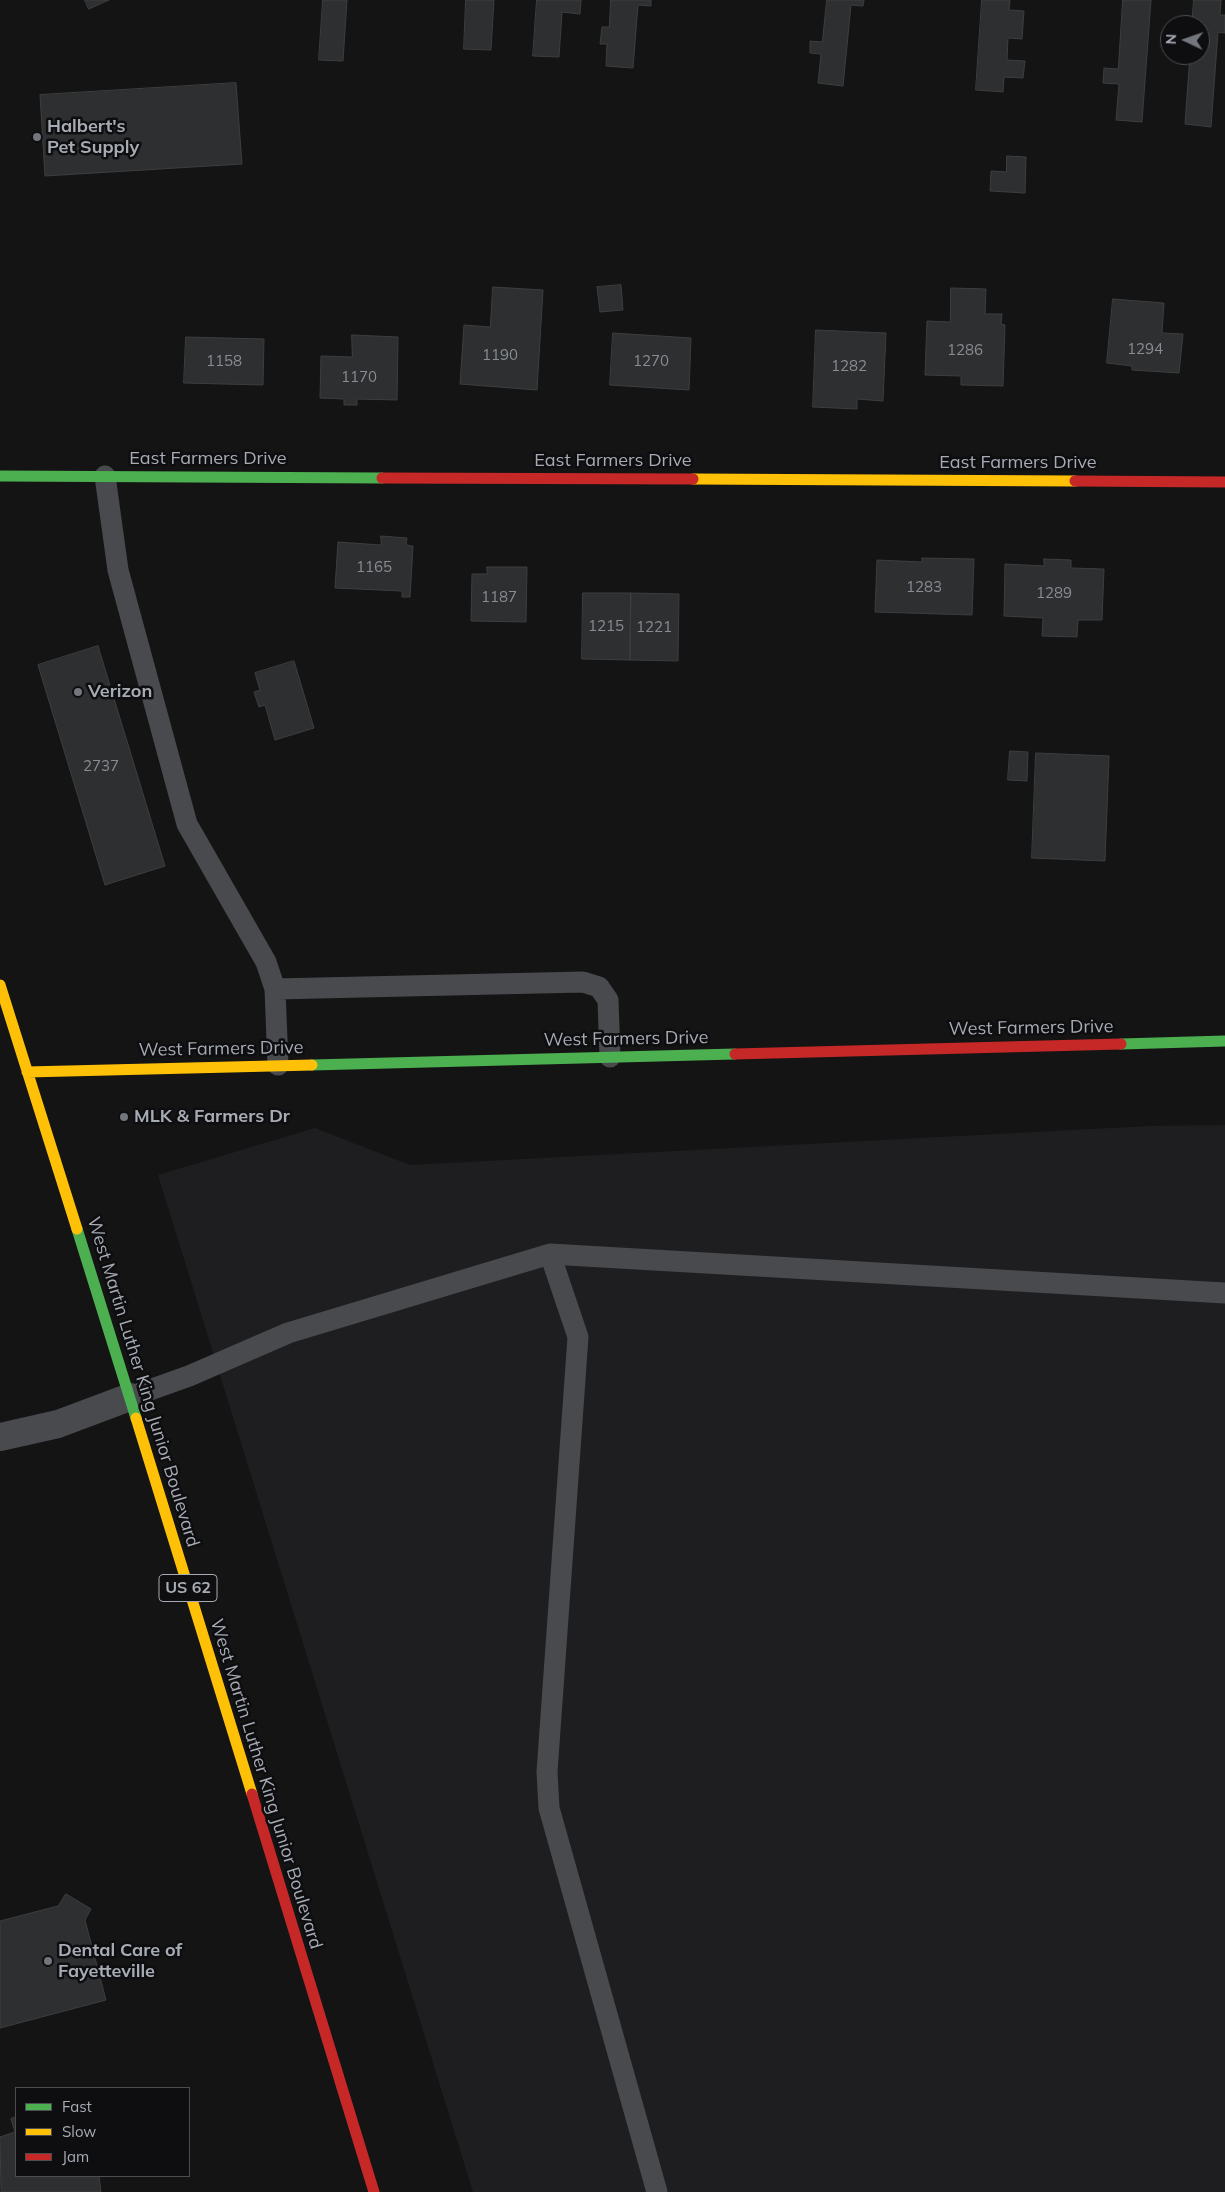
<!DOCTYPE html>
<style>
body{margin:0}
#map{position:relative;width:1225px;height:2192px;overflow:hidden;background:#141414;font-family:Mulish,sans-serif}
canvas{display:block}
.legend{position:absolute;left:15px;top:2087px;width:175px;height:90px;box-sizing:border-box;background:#0e0e10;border:1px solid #4b4d52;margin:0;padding:6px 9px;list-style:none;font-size:15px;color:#a6abb4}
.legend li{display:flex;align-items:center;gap:10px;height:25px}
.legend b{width:25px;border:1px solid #4b4d52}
.north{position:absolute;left:1160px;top:15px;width:50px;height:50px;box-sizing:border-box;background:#0e0e10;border:1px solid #4b4d52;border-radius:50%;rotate:273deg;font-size:14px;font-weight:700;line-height:20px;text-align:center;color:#a6abb4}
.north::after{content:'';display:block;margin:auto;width:18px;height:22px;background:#73767c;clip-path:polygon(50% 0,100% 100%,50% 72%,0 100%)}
</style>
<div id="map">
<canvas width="1225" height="2192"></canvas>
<ul class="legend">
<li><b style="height:6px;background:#4caf50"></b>Fast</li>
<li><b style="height:6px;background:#ffc107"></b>Slow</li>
<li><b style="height:6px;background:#c62828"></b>Jam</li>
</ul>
<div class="north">N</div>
</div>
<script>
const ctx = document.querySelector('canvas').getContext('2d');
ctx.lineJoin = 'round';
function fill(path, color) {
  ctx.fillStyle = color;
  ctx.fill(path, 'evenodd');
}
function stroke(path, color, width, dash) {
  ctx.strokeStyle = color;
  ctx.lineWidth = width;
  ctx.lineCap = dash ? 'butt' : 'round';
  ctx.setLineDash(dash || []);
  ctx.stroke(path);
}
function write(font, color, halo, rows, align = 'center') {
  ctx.font = font + ' Mulish,sans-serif';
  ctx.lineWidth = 5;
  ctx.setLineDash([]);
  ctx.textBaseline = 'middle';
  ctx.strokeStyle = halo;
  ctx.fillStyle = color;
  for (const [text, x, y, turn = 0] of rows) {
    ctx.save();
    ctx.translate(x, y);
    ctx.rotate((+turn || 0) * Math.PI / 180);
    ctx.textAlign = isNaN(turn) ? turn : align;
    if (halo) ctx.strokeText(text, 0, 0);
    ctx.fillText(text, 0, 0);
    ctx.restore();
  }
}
const built = new Path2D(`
 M1225,1125V2192H473L158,1175L315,1128L410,1165L1149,1126Z`);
const building = new Path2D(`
 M85,0H109L89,9Z
 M323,0H347L343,61L319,60Z
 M466,0H494L491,50L464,49Z
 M537,0H581L580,14L562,12L559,57L533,56Z
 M611,0H651V6L638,5L633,68L606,66L607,44H600L602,27H609Z
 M827,0H864L863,6L851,5L843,86L818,83L821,54L810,53V41L822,42Z
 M982,0H1010L1009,10L1024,11L1022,39L1008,38L1007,60L1025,61L1023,78L1004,77L1003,92L976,90Z
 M1123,0H1151L1142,122L1116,120L1119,84L1103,83L1104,68L1118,69Z
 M1194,0H1221L1220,15H1225V33L1218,32L1211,127L1185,124L1190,55H1200V25H1192Z
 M236,83L242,164L45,176L40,95Z
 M1007,156L1026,157L1025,193L990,191L991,171L1006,172Z
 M621,285L623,310L600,312L597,287Z
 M493,287L543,290L537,390L460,384L464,325L490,327Z
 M951,288L986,289L985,314H1002L1001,324L1005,325L1003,386L961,385V376L925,375L927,321L950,322Z
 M1113,299L1164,303L1162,333L1183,334L1179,373L1132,370V366L1107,363Z
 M816,330L886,333L883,401L857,399V409L813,407Z
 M613,333L691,338L689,390L610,385Z
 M352,335L398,337L397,400L357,399V405H344V399L320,398L321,356L352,357Z
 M186,337L264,339L263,385L184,383Z
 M381,536L407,538L406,545L413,546L410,597H402V591L335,588L338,542L381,545Z
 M922,558L974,559L972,615L875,612L877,560L922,562Z
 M1044,559L1071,560V568L1104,569L1102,620H1078L1077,637L1042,636L1043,618L1004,616L1005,564L1044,566Z
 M487,567H527L526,622L471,621L472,574H487Z
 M583,593H631L630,660L582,659Z
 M631,593L679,594L678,661L630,660Z
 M98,646L165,866L105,885L38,665Z
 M294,661L314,728L275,740L265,705L259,707L254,692L260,690L255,673Z
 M1010,751L1028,752L1027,781L1008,780Z
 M1036,753L1109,756L1105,861L1032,858Z
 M66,1894L91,1909L85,1920L106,2000L0,2028V1921L58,1906Z
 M16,2117V2176H99L101,2192H1L0,2137L15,2132L11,2119Z`);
const lane = new Path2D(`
 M105,476L118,570L187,824L266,962L275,989L278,1065
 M275,989L583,982L599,987L608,1000L610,1057
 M550,1254L578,1337L547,1772L549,1808L657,2192
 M130,1397L189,1376L288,1333L550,1254L1225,1293`);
const street = new Path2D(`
 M0,1437L58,1424L130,1397`);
const fast = new Path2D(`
 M0,476L382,478
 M1121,1044L1225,1041
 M312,1065L735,1054
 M77,1229L136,1418`);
const slow = new Path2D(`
 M693,479L1075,481
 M0,985L77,1229
 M27,1072L312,1065
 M136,1418L252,1794`);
const jam = new Path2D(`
 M382,478L693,479
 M1075,481L1225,482
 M735,1054L1121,1044
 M252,1794L374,2192`);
const markers = [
 [37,137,5,"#73767c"],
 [78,692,5,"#73767c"],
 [124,1117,5,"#73767c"],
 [48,1961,5,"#73767c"]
];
const numberNames = [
 ["1294",1145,349],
 ["1286",965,350],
 ["1190",500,355],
 ["1158",224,361],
 ["1270",651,361],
 ["1282",849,366],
 ["1170",359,377],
 ["1165",374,567],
 ["1283",924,587],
 ["1289",1054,593],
 ["1187",499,597],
 ["1215",606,626],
 ["1221",654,627],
 ["2737",101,766]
];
const shields = [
 [188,1588,58]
];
const shieldNames = [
 ["US 62",188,1588]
];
const poiNames = [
 ["Halbert's",47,127],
 ["Pet Supply",47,148],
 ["Verizon",88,692],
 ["MLK & Farmers Dr",134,1117],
 ["Dental Care of",58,1951],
 ["Fayetteville",58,1972]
];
const streetNames = [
 ["East Farmers Drive",208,459],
 ["East Farmers Drive",613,461],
 ["East Farmers Drive",1018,463],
 ["West Farmers Drive",1031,1028,-1],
 ["West Farmers Drive",626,1039,-1],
 ["West Farmers Drive",221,1049,-1],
 ["West Martin Luther King Junior Boulevard",143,1382,73],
 ["West Martin Luther King Junior Boulevard",266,1784,73]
];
fill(built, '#1e1e20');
fill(building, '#2e2f30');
stroke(building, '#3c3e40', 1);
stroke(lane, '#484a4d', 21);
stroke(street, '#484a4d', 28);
stroke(fast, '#4caf50', 11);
stroke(slow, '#ffc107', 11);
stroke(jam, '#c62828', 11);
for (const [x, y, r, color] of markers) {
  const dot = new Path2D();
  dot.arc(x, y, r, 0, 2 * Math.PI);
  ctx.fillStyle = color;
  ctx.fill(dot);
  stroke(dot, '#0e0e10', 2);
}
write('15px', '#888c93', null, numberNames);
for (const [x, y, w] of shields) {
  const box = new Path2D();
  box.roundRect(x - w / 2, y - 13.5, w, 27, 4);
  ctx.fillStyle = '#0e0e10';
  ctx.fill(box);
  stroke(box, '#a6abb4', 1);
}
write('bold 16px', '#a6abb4', null, shieldNames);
write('bold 18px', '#a6abb4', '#0e0e10', poiNames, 'left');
write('18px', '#a6abb4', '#0e0e10', streetNames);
</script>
